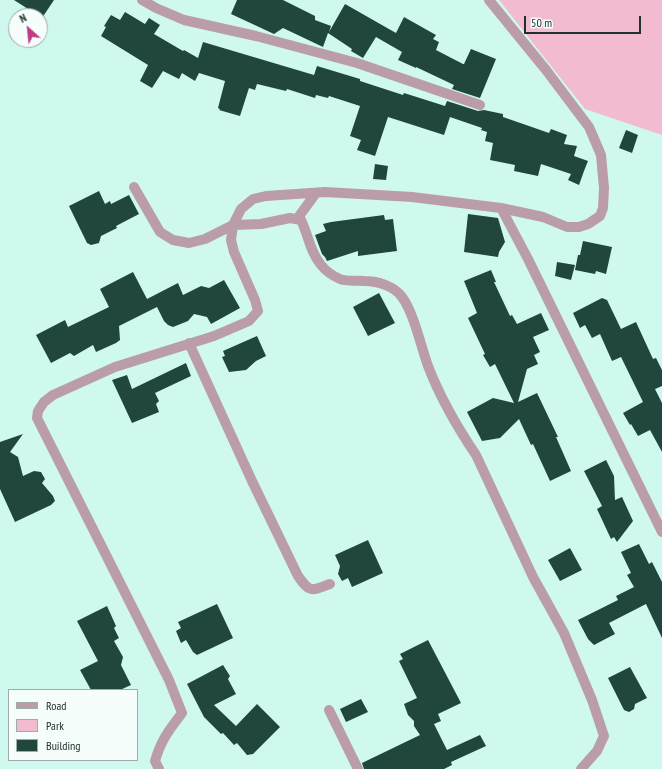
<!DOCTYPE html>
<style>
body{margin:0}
#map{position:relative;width:662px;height:769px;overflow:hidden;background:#cff9ee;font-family:"PT Sans Narrow",sans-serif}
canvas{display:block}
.legend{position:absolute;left:8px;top:689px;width:130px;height:72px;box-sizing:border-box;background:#f6fefc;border:1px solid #a0aca9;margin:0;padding:5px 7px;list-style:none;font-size:12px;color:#20312d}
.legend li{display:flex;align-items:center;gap:8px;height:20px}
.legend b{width:20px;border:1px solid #a0aca9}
.north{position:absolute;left:8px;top:8px;width:40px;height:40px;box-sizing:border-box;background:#f6fefc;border:1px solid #a0aca9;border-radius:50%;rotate:333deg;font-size:11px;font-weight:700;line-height:16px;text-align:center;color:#20312d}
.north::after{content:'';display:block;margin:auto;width:14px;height:18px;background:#c03c82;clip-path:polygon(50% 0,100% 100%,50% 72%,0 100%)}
.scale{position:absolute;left:524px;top:16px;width:117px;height:18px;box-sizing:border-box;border:2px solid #20312d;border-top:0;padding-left:5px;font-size:12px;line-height:14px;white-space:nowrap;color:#20312d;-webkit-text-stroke:3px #f6fefc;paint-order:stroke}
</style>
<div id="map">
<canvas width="662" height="769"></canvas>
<ul class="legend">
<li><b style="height:5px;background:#bb9da9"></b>Road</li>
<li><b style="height:11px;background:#f3bbd2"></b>Park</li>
<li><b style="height:11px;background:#20463e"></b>Building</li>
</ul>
<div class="north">N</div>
<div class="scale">50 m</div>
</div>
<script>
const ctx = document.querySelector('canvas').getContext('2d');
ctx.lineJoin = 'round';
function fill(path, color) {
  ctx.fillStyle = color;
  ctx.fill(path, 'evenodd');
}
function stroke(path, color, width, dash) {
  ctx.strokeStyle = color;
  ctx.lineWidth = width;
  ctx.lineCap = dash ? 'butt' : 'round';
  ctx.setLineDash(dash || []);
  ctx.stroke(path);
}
const green = new Path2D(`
 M499,0H662V135L585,109Z`);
const building = new Path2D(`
 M14,0H54L42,18Z
 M237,0H283L315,16V20L331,26L329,32L345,4L396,33L404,17L436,35L433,39L439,42L436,50L463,64H464L471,49L496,59L480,98L452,89L454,85L416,67V68L398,60L402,52L376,37L363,58L351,51L352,49L328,33L323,47L283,28L274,34L231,14Z
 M125,12L145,24L149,18L160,25L154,34L183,51L184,50L198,58L203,42L314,75L317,66L360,79V81L403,95L404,93L445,106L447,101L478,111L484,110L503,114V117L549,133L551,129L567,135L564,144L577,146L574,156L588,161L584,171L579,185L568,180L571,174L541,164L538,176L514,171L515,165L490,160L493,143L485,141L487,132L481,130L482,128L450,117L444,135L388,117L375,156L357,150L361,140L350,136L360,106L329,96L328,98L316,95L315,98L287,89L286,91L257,84L255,90L249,88L240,116L219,110L220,109L218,108L225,81L199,73L195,81L182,73L179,79L163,71L152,88L140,81L148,65L101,36L106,27L104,26L111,15L120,20Z
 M626,130L638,135L632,153L619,148Z
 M375,164L388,166L386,180L373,179Z
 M99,191L105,204L110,201L111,204L129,195L139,214L116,226L117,228L101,236L99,243L91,245L87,243L69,206Z
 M468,214L498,218L505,242L499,252L498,257L464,252Z
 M384,215L385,220L393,219L397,251L358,256V251L327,261L325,257L322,254L315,235L326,231L323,224L331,222Z
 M583,241L612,247L606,274L596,271L595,274L575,270L578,255H580Z
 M557,262L575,265L571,280L555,276Z
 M491,270L496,282H494L510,316L512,315L517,324L541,313L549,330L533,337L540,352L534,355L538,364L527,369L518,402L537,393L558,437H556L571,471L550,481L533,444L531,445L519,419L500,438L482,441L467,412L493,398L514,403L495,364L490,367L483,355L485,354L468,318L477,313L464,281Z
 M133,272L147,299L178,283L183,295L201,286L209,288L224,280L240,308L211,324L207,317L194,314L188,321L173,327L168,325L164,321L157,307L119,326L120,340L116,343L96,352L93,345L74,356L70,353L51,363L36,335L65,320L68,327L109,307L100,289Z
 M379,293L395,323L368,336L353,307Z
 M602,298L607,300L621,329L636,322L653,359L656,358L662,370V386L655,389L662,403V452L650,430L638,436L631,424L630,425L623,413L643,402L621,357L612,361L600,334L592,338L585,325L580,328L573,313Z
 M257,336L266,356L256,361L246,370L229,372L222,357L225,356L223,351Z
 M186,363L191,376L155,393L159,401L156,404L159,412L132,423L112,380L127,375L132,389Z
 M23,434L10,452L18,457L23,476L34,471L41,472L45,479L42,483L53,496L55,501L51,505L15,522L0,489V442Z
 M606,460L614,476L615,500L622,497L633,521L617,542L614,537L611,539L597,509L602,506L584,471Z
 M368,540L383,573L352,587L348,578L342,581L338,574L340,566L335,555Z
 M639,544L649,564L652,562L662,582V638L646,604L609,623L615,634L594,645L588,639L578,620L618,600L616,596L634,587L627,575L631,573L621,552Z
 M570,548L582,570L560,581L548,560Z
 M217,604L233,638L197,655L193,652L186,640L181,643L176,631L181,628L178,622Z
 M107,606L116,626L114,628L119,638L114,641L123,657L121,665L131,685L120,690H91L80,670L98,661L77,621Z
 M428,640L461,703L438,714L441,721L434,724L447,750L480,735L486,746L451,762L452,765L444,769H364L362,763L420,735L414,726V721L408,715L404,704L417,698L399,661L403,659L400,654Z
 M223,665L230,676L228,679L236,694L214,705L236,726L257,704L280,727L253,754L247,755L237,743L234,745L223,733L221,734L204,717L187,684Z
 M630,667L647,698L635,704L634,709L629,712L624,710L608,678Z
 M361,699L368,712L346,722L340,709Z`);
const minor = new Path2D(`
 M142,0L156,8L184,20L256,36L357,63L480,105
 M134,187L160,232L173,240L189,243L205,239L233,225L261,224L290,218L301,220C308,234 310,252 321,265C325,270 333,276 340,279C347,282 357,280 364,281C378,281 394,286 402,297C414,313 421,347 428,366C440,397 457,427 476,455L533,577L564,633L592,700L604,736L597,751L581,769
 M501,208L528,259L662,532
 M297,219L316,193
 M189,343L252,481L298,576C310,593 311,591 330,584
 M329,710L358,769
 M159,769L155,761C161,740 169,730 182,713L169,680L37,418L38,411L44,402L53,395L115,367L214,336L249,321L258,311L255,300L234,252L231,240L233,225L241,209L253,199L266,196L325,192L412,197L501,208L543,217L567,227H579L588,224L600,216L603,208L604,188L601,155L589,127L546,70L489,0`);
fill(green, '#f3bbd2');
fill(building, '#20463e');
stroke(minor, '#bb9da9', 10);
</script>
